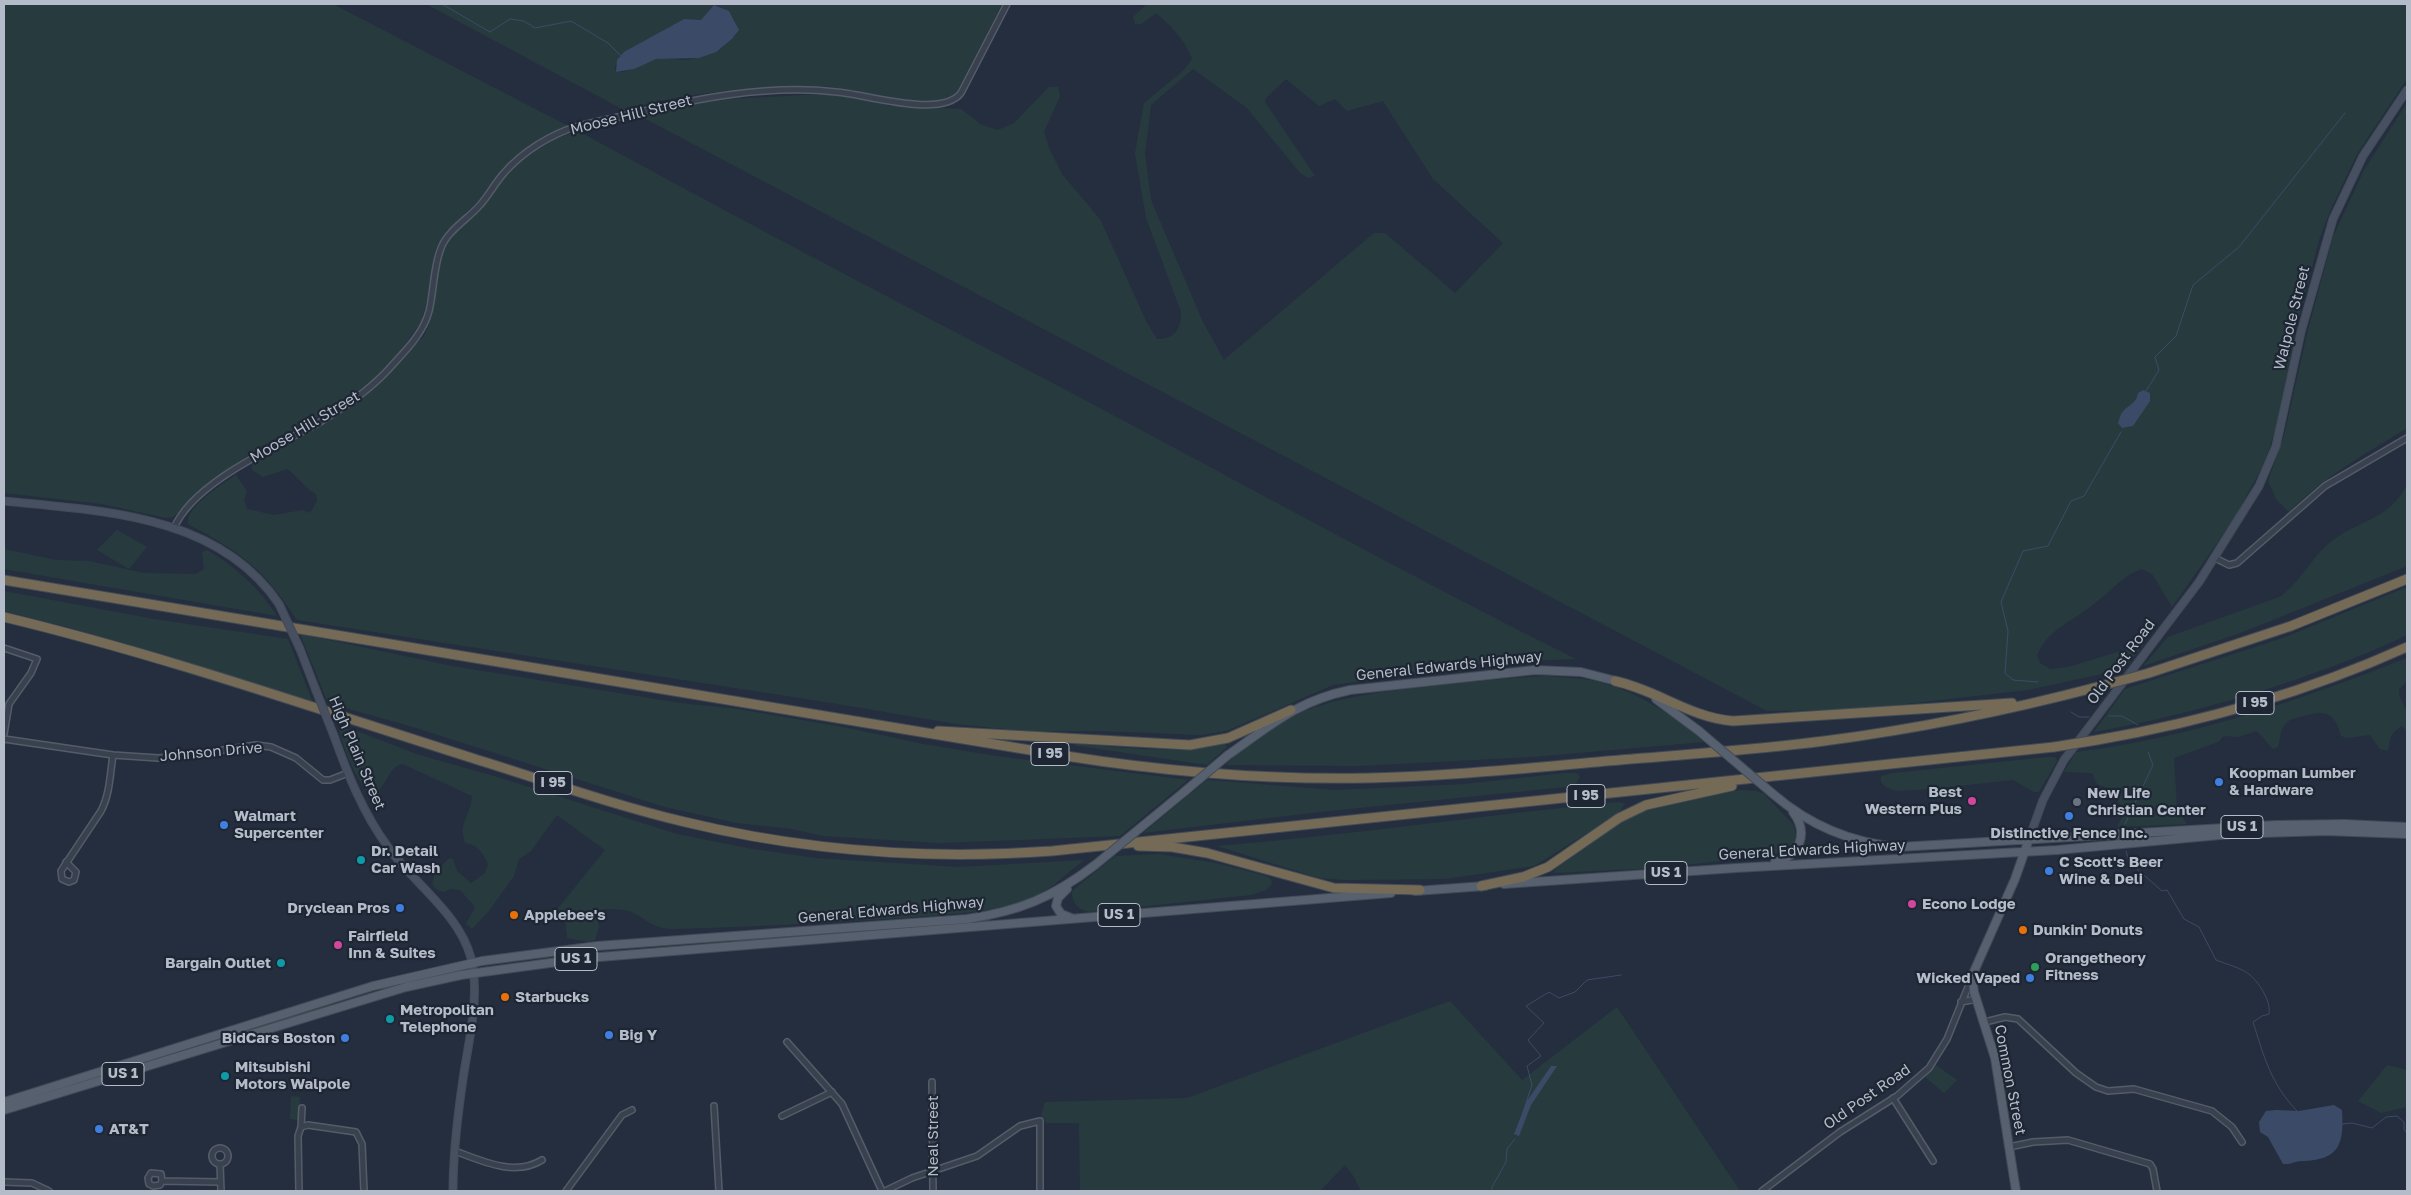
<!DOCTYPE html>
<style>
body{margin:0}
#map{position:relative;width:2411px;height:1195px;overflow:hidden;background:#252e3e;font-family:"Golos Text",sans-serif}
canvas{display:block}
.frame{position:absolute;inset:0;border:5px solid #b5bcc9;pointer-events:none}
</style>
<div id="map">
<canvas width="2411" height="1195"></canvas>
<div class="frame"></div>
</div>
<script>
const ctx = document.querySelector('canvas').getContext('2d');
ctx.lineJoin = 'round';
function fill(path, color) {
  ctx.fillStyle = color;
  ctx.fill(path, 'evenodd');
}
function stroke(path, color, width, dash) {
  ctx.strokeStyle = color;
  ctx.lineWidth = width;
  ctx.lineCap = dash ? 'butt' : 'round';
  ctx.setLineDash(dash || []);
  ctx.stroke(path);
}
function write(font, color, halo, rows, align = 'center') {
  ctx.font = font + ' "Golos Text",sans-serif';
  ctx.lineWidth = 4.5;
  ctx.setLineDash([]);
  ctx.textBaseline = 'middle';
  ctx.strokeStyle = halo;
  ctx.fillStyle = color;
  for (const [text, x, y, turn = 0] of rows) {
    ctx.save();
    ctx.translate(x, y);
    ctx.rotate((+turn || 0) * Math.PI / 180);
    ctx.textAlign = isNaN(turn) ? turn : align;
    if (halo) ctx.strokeText(text, 0, 0);
    ctx.fillText(text, 0, 0);
    ctx.restore();
  }
}
const green = new Path2D(`
 M4,4H333L568,126L529,146L512,159L476,203L448,230L438,244L435,252L429,292L421,322L401,350L376,377L350,398L326,414L276,438L243,459L201,489L173,517L166,518L102,504L4,493Z
 M426,4H1002L958,90C941,115 865,92 840,88C821,85 801,87 782,87C729,89 676,95 624,110ZM716,5C729,10 736,18 738,32C727,48 702,59 684,60C675,60 665,57 656,59C642,62 631,74 616,72L615,67L620,56L684,19L701,20Z
 M1147,4H2407V79L2357,154L2331,209L2319,240L2298,320L2275,431L2264,464L2232,522L2172,607L2153,575L2142,569C2122,575 2112,591 2095,603C2082,614 2066,622 2053,633C2046,639 2041,646 2037,655L2040,663L2050,669L2068,667L2144,644L2124,669L2028,690L1853,710L1767,711L640,116L682,106L731,99L822,94L850,97L891,106L961,109L982,125L998,130L1014,123L1049,87H1058L1060,96L1044,132L1050,150L1062,174L1100,219L1147,323L1157,339C1175,339 1181,329 1181,312L1146,218L1135,153L1144,103L1184,70L1192,59C1185,39 1171,26 1156,13L1141,24H1135L1133,17ZM1193,69L1247,108L1300,173L1308,178L1315,176L1265,102V99L1286,79L1319,106L1335,99L1347,111L1383,101L1433,179L1503,243L1455,293L1385,233H1374L1224,360L1203,322L1151,200L1145,153L1151,105ZM2143,390L2137,420L2129,428L2123,411C2131,406 2136,403 2138,393Z
 M2407,103V428C2365,454 2323,477 2289,512L2276,499L2268,481L2284,436L2308,330L2333,237L2364,170Z
 M578,131C739,219 901,304 1064,389C1234,479 1403,573 1576,659L1498,662L1333,685L1226,731L1201,735L1100,731H1026L956,724L838,704L297,620C264,569 241,552 188,524C184,508 224,483 236,475L247,491L244,500L247,509L274,515L303,510L310,513L317,501L316,494C305,489 298,476 287,469L263,477L252,470V465L254,461L309,433L358,401L375,388L424,336L428,328L442,252L453,235L485,203L502,179L520,161L555,139Z
 M2407,485V566L2243,632L2143,666L2168,637L2279,597C2299,584 2308,563 2326,546C2354,520 2387,523 2407,485Z
 M117,530L147,547L129,569L97,550Z
 M4,549L56,560L89,561L144,573L196,574L204,569L202,552L207,550C236,567 259,588 277,616L4,569Z
 M2407,587V635C2314,679 2195,714 2094,732L2125,689L2283,638Z
 M4,591L154,619L288,639L313,703L71,628L4,611Z
 M300,634L452,666L680,703L738,709L848,728L923,744L996,756L1188,780L1120,836L939,843L823,836L792,829L737,823L665,807L413,727L328,703Z
 M2407,658V681L2399,689V695L2407,713V731L2402,726C2390,733 2390,739 2388,751L2380,749L2370,735L2346,738L2341,736C2334,711 2326,710 2303,716C2297,718 2289,719 2285,724C2280,729 2280,740 2278,747L2273,749L2257,731L2238,737L2224,736L2218,742L2174,758L2177,808L2187,824L2117,827L2124,813L2113,790L2097,784L2092,773L2064,772L2076,752C2194,737 2297,701 2407,658Z
 M1546,676C1560,678 1575,677 1589,680C1633,688 1670,713 1704,742L1532,757L1417,763L1359,766L1226,765C1280,702 1359,694 1435,686C1472,682 1509,678 1546,676Z
 M339,728L354,730L419,755L494,776L677,834L747,848L815,858L959,867L1084,860C1070,870 1052,889 1036,896C994,914 944,914 899,918C823,923 748,927 672,929C652,928 648,920 632,912C623,909 613,909 604,909L597,915L599,927L595,940L588,942L567,938L565,918L555,912L605,850L557,815L531,851L519,859L514,876L488,912L472,929L466,924L475,907L460,890L450,889L444,892L437,890L432,884L435,873L449,858L453,859L457,871L471,883L485,873L488,864C483,853 478,845 465,843C458,822 471,815 472,796L403,764C387,766 388,788 371,795C357,783 342,746 339,728Z
 M1078,744C1119,748 1186,754 1225,744L1227,747L1207,765L1072,745Z
 M2048,757H2055L2057,761L2039,792H2034L2013,780L1931,789L1896,791L1886,787L1881,782V776L1893,773Z
 M1565,773H1576L1580,776L1575,786L1320,812L1143,833L1207,780L1335,790L1464,784Z
 M1742,790L1756,791L1764,794L1793,824L1796,834L1794,843L1789,849L1769,856L1654,868L1553,873L1557,868C1584,850 1610,825 1640,812C1671,798 1709,794 1742,790Z
 M1619,802L1625,804L1618,814L1534,866L1445,879L1345,880L1319,878L1217,846C1352,835 1485,815 1619,802Z
 M1159,854L1216,863L1266,876L1271,879L1272,884L1266,890L1251,895L1091,912C1078,910 1072,904 1072,891L1115,856Z
 M1450,1001L1522,1080L1617,1007L1740,1191H1361L1354,1177L1345,1165L1320,1191H1080L1079,1123H1046L1041,1115L1045,1102L1187,1098Z
 M1936,1065L1957,1080L1944,1093L1925,1077Z
 M2387,1065L2407,1070V1107L2381,1113L2358,1101Z
 M291,1096L300,1097L299,1120L290,1119Z`);
const water = new Path2D(`
 M714,5L729,11L739,30L732,39L716,52L699,58L656,59L634,69L616,72L617,60L624,52L684,19L701,20Z
 M2143,390L2150,393V401L2133,426L2122,428L2118,423L2121,414C2127,405 2136,405 2138,393Z
 M1551,1066H1557L1531,1105L1519,1136L1514,1134L1527,1101Z
 M2334,1105L2342,1110C2344,1144 2340,1160 2302,1161C2295,1161 2290,1165 2283,1164L2268,1137L2260,1132L2259,1122L2266,1111L2276,1110L2299,1111Z`);
const stream = new Path2D(`
 M442,4L490,32L510,19L524,21L535,28L571,21L608,43L621,56
 M2146,391L2159,370L2155,357L2176,336L2193,285L2239,247L2345,113
 M2038,682L2013,680L2005,673L2008,631L2001,602L2023,551L2048,546L2071,501L2084,496L2121,432
 M2071,712L2079,717H2089
 M2109,716H2122L2138,725
 M2125,824L2153,765L2148,752
 M2126,851L2129,862L2162,891L2167,890L2184,919L2199,927L2216,960C2226,964 2242,968 2250,975C2260,984 2271,1001 2269,1014L2262,1016L2253,1022C2264,1057 2271,1084 2297,1111
 M1520,1121L1532,1085L1527,1066L1541,1056L1528,1040L1544,1023L1526,1006L1549,992L1559,998L1575,992L1587,980L1621,975
 M2342,1124L2352,1123L2372,1128L2386,1117L2397,1116L2404,1122V1129L2407,1133
 M1492,1191V1187L1506,1162L1507,1149L1515,1139`);
const minor = new Path2D(`
 M174,528C194,481 278,446 320,422C344,407 367,392 387,371C403,353 423,335 429,311C434,291 433,268 441,248C448,230 468,219 480,205C489,195 495,183 504,173C522,152 551,134 578,126C594,122 611,119 627,115C695,99 766,84 837,92C865,94 941,119 961,93L1007,4
 M2215,558L2229,565L2237,563L2325,486L2407,438
 M4,648L37,659L31,673L9,704L4,734
 M4,739L113,755L158,758L184,756L256,745L271,747L296,758L323,780H330L348,773
 M66,862L76,872L74,880L69,882L62,879L61,871L101,811C110,794 110,774 113,755
 M1961,1002L1977,999
 M1985,1022L2005,1017L2018,1019L2076,1073L2096,1087L2108,1091L2134,1089L2212,1111L2232,1127L2242,1142
 M787,1042L842,1104L882,1191
 M932,1082L933,1191
 M1893,1098L1933,1161
 M714,1106L719,1191
 M782,1116L832,1092
 M301,1127L308,1125L356,1132L362,1144L364,1191
 M2009,1147L2033,1142L2068,1140L2150,1164L2153,1169L2157,1191
 M212 1156a8 8 0 1 1 16 0a8 8 0 1 1-16 0Z
 M455,1151C482,1161 515,1177 542,1160
 M220,1164L221,1191
 M162,1181L160,1185L153,1186L149,1184L148,1178L151,1173L161,1174L162,1181L220,1182
 M4,1182L32,1183L49,1191
 M299,1191L298,1136L301,1127L302,1108
 M566,1191L622,1115L632,1110
 M885,1191L912,1178L977,1156L1020,1126L1040,1121V1191
 M1762,1191L1840,1132L1897,1096L1929,1068L1947,1039L1972,977`);
const secondary = new Path2D(`
 M4,501C102,511 218,514 279,604
 M300,649L315,688
 M334,736C348,775 363,813 388,847C414,884 459,913 471,958C481,997 467,1047 462,1086C457,1121 453,1156 453,1191
 M2029,839L2043,800L2064,760L2199,582L2259,486L2276,446L2301,332L2333,219L2363,156L2407,90`);
const primary = new Path2D(`
 M1656,699L1699,731
 M1228,755C1271,725 1297,701 1350,690L1535,670L1581,672L1620,682
 M1773,794C1809,825 1851,843 1899,847L2276,825L2345,824L2407,827
 M1150,820L1184,792
 M1775,862C1800,856 1809,833 1793,812
 M1504,884L1736,868L2057,850L2231,834L2326,831L2407,834
 M1067,889L1058,898L1056,906L1061,914L1071,918
 M1415,891L1485,886
 M4,1102L373,986L482,961L597,946L967,919C1019,911 1052,898 1095,865
 M4,1110L406,987L461,975L587,958L1391,893
 M2016,1191L1995,1058L1974,992L1972,976L2015,879L2029,839`);
const motorway = new Path2D(`
 M4,580L1066,756C1167,772 1268,780 1369,778C1453,776 1537,767 1620,760C1688,754 1756,750 1824,741C1917,729 2010,710 2101,686
 M4,617C162,655 317,709 472,758C543,780 613,805 685,822C805,851 929,860 1052,851L2054,747
 M2149,673L2291,626L2407,579
 M1615,681C1657,690 1691,718 1733,721L2012,703
 M938,731L1190,745L1228,738L1291,710
 M2097,740C2203,722 2309,691 2407,647
 M1138,846L1172,847L1207,853L1334,888L1420,890
 M1481,886L1523,877L1548,867L1619,818L1646,805L1732,786`);
const secondaryBridge = new Path2D(`
 M279,604L300,649
 M315,688L334,736`);
const primaryBridge = new Path2D(`
 M1699,731L1773,794
 M1184,792L1228,755
 M1095,865L1150,820`);
const motorwayBridge = new Path2D(`
 M2101,686L2149,673
 M2054,747L2097,740`);
const markers = [
 [2219,782,5,"#3f7fe0"],
 [1972,801,5,"#d1479c"],
 [2077,802,5,"#6b7280"],
 [2069,816,5,"#3f7fe0"],
 [224,825,5,"#3f7fe0"],
 [361,860,5,"#0f9aa8"],
 [2049,871,5,"#3f7fe0"],
 [1912,904,5,"#d1479c"],
 [400,908,5,"#3f7fe0"],
 [514,915,5,"#e8710a"],
 [2023,930,5,"#e8710a"],
 [338,945,5,"#d1479c"],
 [281,963,5,"#0f9aa8"],
 [2035,967,5,"#2e9e5b"],
 [2030,978,5,"#3f7fe0"],
 [505,997,5,"#e8710a"],
 [390,1019,5,"#0f9aa8"],
 [609,1035,5,"#3f7fe0"],
 [345,1038,5,"#3f7fe0"],
 [225,1076,5,"#0f9aa8"],
 [99,1129,5,"#3f7fe0"]
];
const shields = [
 [2255,703,38],
 [1050,754,38],
 [553,783,38],
 [1586,796,38],
 [2242,827,42],
 [1666,873,42],
 [1119,915,42],
 [576,959,42],
 [123,1074,42]
];
const shieldNames = [
 ["I 95",2255,703],
 ["I 95",1050,754],
 ["I 95",553,783],
 ["I 95",1586,796],
 ["US 1",2242,827],
 ["US 1",1666,873],
 ["US 1",1119,915],
 ["US 1",576,959],
 ["US 1",123,1074]
];
const streetNames = [
 ["Moose Hill Street",631,115,-14],
 ["Walpole Street",2292,318,-76],
 ["Moose Hill Street",305,427,-31],
 ["Old Post Road",2121,662,-53],
 ["General Edwards Highway",1449,666,-6],
 ["Johnson Drive",211,752,-5],
 ["High Plain Street",357,753,67],
 ["General Edwards Highway",1812,850,-3],
 ["General Edwards Highway",891,910,-5],
 ["Common Street",2010,1080,79],
 ["Old Post Road",1867,1097,-35],
 ["Neal Street",933,1136,-90]
];
const poiNames = [
 ["Koopman Lumber",2229,773],
 ["& Hardware",2229,790],
 ["Best",1962,792,"right"],
 ["Western Plus",1962,809,"right"],
 ["New Life",2087,793],
 ["Christian Center",2087,810],
 ["Walmart",234,816],
 ["Supercenter",234,833],
 ["Distinctive Fence Inc.",2069,833,"center"],
 ["Dr. Detail",371,851],
 ["Car Wash",371,868],
 ["C Scott's Beer",2059,862],
 ["Wine & Deli",2059,879],
 ["Econo Lodge",1922,904],
 ["Dryclean Pros",390,908,"right"],
 ["Applebee's",524,915],
 ["Dunkin' Donuts",2033,930],
 ["Fairfield",348,936],
 ["Inn & Suites",348,953],
 ["Orangetheory",2045,958],
 ["Fitness",2045,975],
 ["Bargain Outlet",271,963,"right"],
 ["Wicked Vaped",2020,978,"right"],
 ["Starbucks",515,997],
 ["Metropolitan",400,1010],
 ["Telephone",400,1027],
 ["Big Y",619,1035],
 ["BidCars Boston",335,1038,"right"],
 ["Mitsubishi",235,1067],
 ["Motors Walpole",235,1084],
 ["AT&T",109,1129]
];
fill(green, '#273b3f');
fill(water, '#3b4b67');
stroke(stream, '#3b4b67', 1);
stroke(minor, '#545c69', 8);
stroke(secondary, '#424a57', 9);
stroke(primary, '#424a57', 10);
stroke(motorway, '#414956', 11);
stroke(minor, '#39414e', 5);
stroke(secondary, '#475061', 7);
stroke(primary, '#57606e', 8);
stroke(motorway, '#746a56', 9);
stroke(secondaryBridge, '#424a57', 9, []);
stroke(primaryBridge, '#424a57', 10, []);
stroke(motorwayBridge, '#414956', 11, []);
stroke(secondaryBridge, '#475061', 7);
stroke(primaryBridge, '#57606e', 8);
stroke(motorwayBridge, '#746a56', 9);
for (const [x, y, r, color] of markers) {
  const dot = new Path2D();
  dot.arc(x, y, r, 0, 2 * Math.PI);
  ctx.fillStyle = color;
  ctx.fill(dot);
  stroke(dot, '#1e2633', 2);
}
for (const [x, y, w] of shields) {
  const box = new Path2D();
  box.roundRect(x - w / 2, y - 11.5, w, 23, 4);
  ctx.fillStyle = '#1e2633';
  ctx.fill(box);
  stroke(box, '#b5bcc9', 1);
}
write('bold 14px', '#b5bcc9', null, shieldNames);
write('15px', '#b5bcc9', '#1e2633', streetNames);
write('bold 15px', '#b5bcc9', '#1e2633', poiNames, 'left');
</script>
